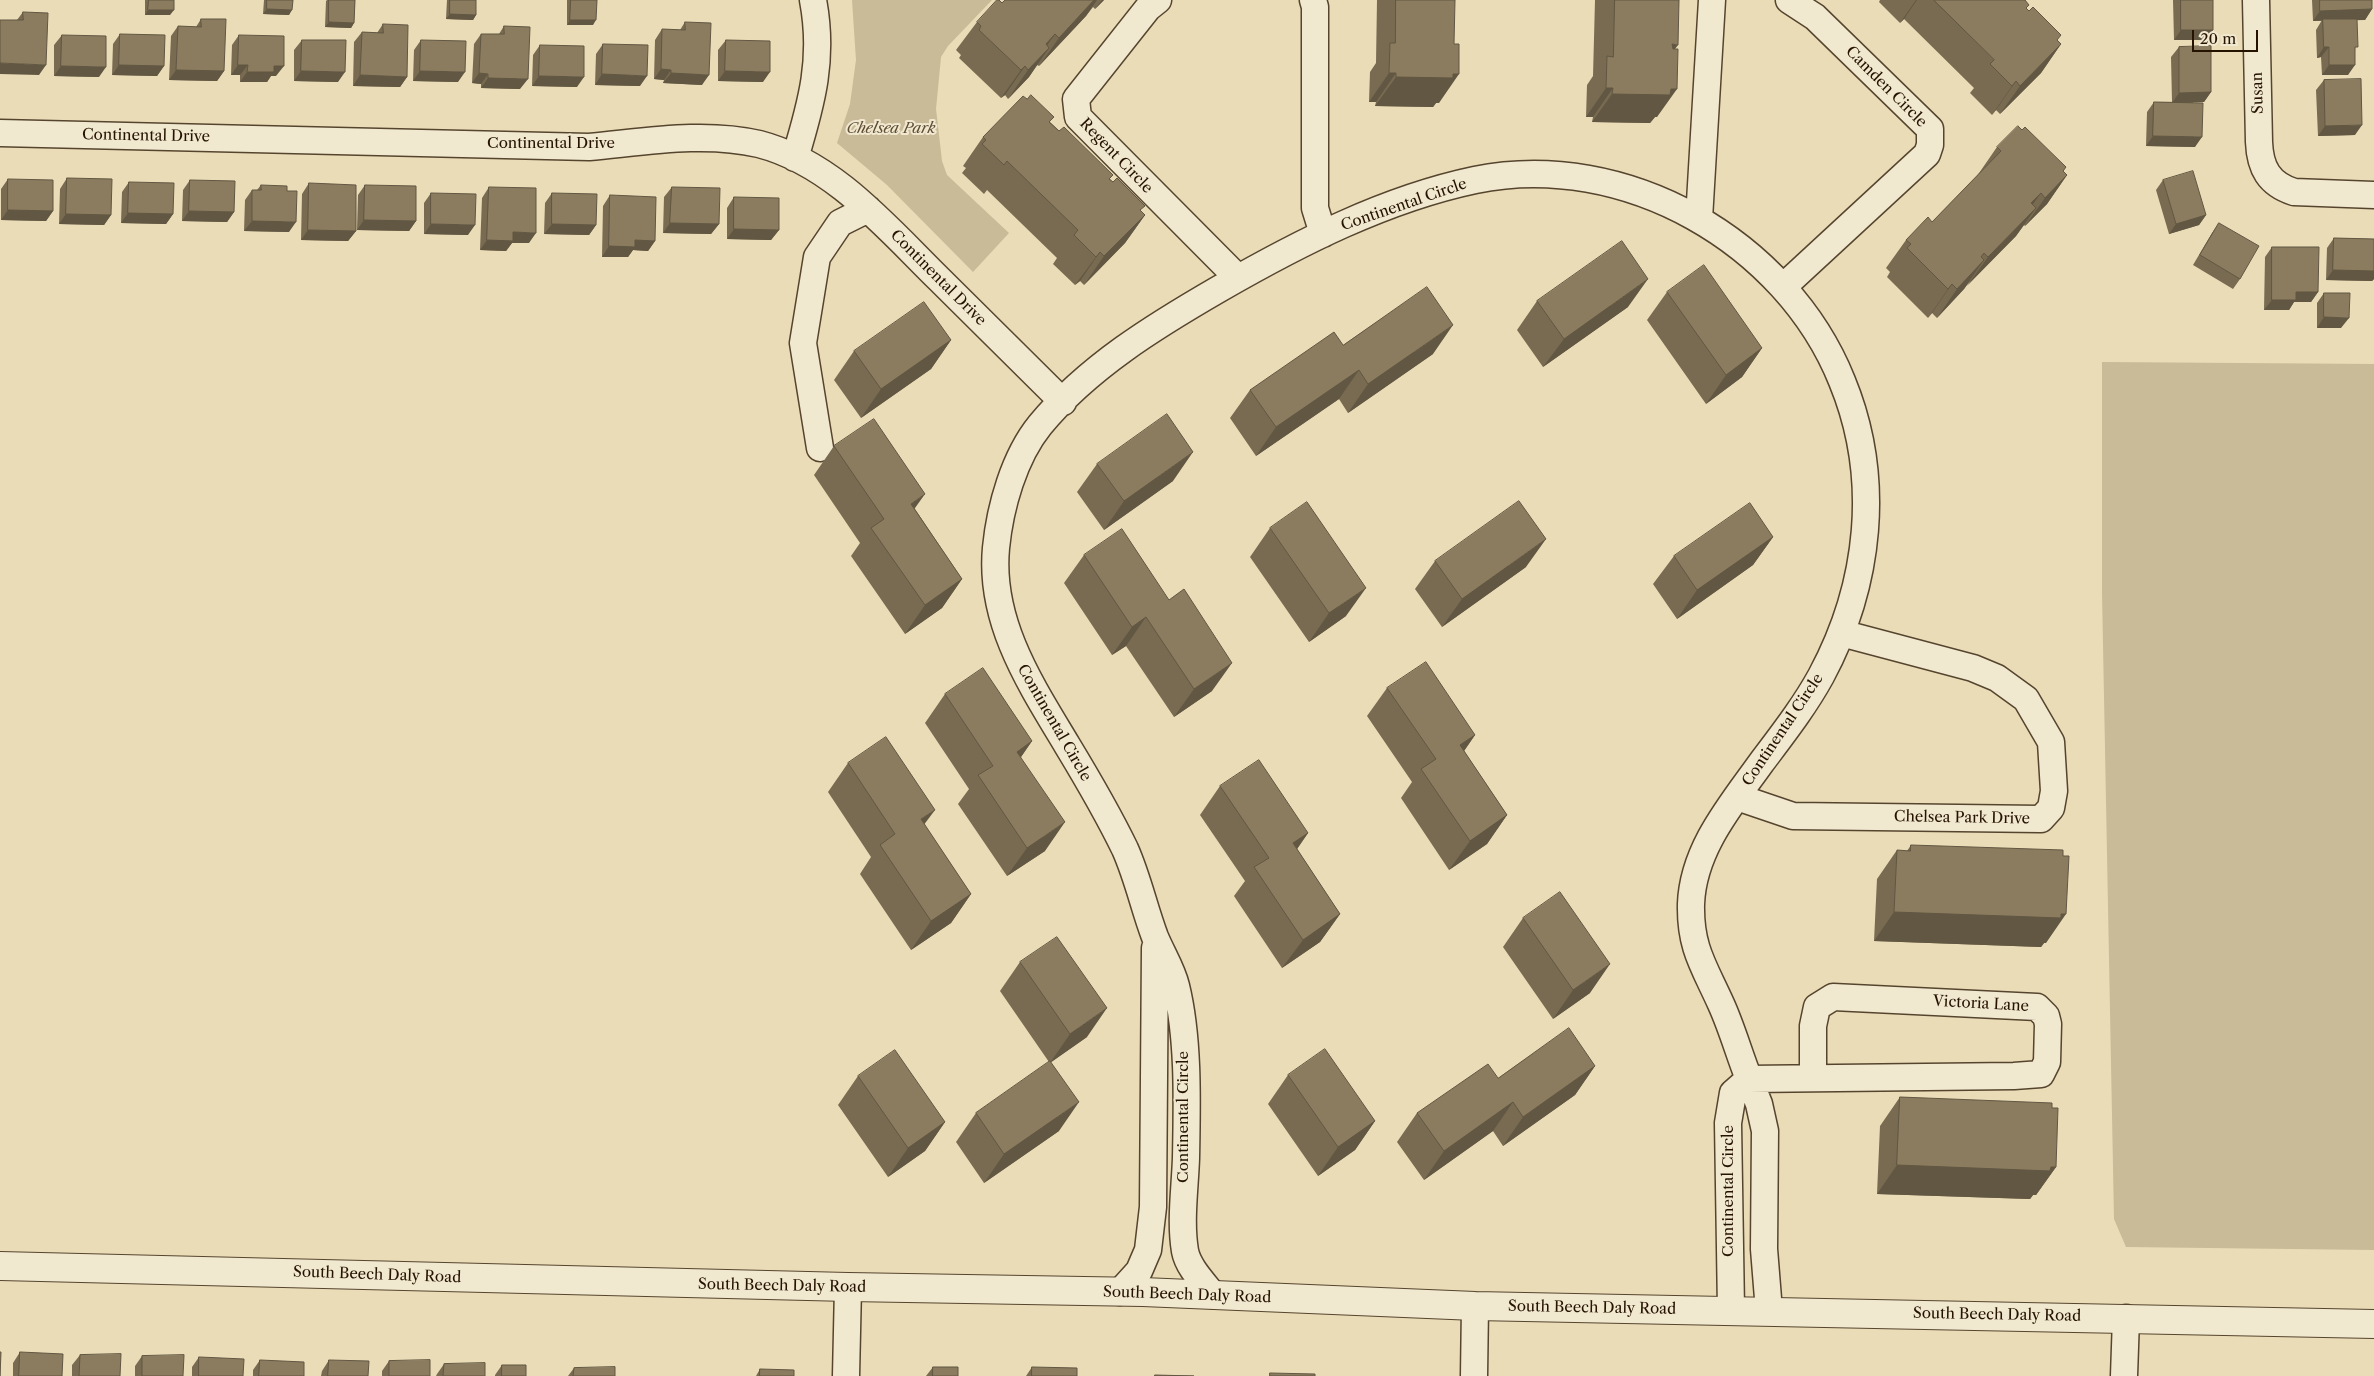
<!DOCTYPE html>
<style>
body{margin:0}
#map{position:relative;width:2374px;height:1376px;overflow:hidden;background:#eadcb7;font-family:"Libre Caslon Text",serif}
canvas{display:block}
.scale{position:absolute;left:2192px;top:30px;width:66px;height:22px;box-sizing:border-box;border:2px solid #251300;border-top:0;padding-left:6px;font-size:15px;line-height:18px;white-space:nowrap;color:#251300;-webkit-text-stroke:4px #f1e8d0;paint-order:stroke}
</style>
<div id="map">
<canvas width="2374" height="1376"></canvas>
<div class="scale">20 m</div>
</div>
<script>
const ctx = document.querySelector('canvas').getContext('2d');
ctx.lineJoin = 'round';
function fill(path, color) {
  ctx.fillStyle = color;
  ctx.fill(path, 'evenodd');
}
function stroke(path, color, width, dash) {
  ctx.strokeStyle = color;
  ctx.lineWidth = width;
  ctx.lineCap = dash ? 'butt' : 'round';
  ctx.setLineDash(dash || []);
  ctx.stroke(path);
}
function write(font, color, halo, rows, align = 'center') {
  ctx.font = font + ' "Libre Caslon Text",serif';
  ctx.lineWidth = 4;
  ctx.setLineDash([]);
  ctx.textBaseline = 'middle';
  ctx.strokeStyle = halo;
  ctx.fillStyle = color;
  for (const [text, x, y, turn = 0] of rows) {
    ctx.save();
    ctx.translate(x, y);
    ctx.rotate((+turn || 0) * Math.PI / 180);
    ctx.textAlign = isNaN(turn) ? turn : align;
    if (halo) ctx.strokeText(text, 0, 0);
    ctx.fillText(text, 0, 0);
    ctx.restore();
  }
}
const green = new Path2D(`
 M852,0H992L948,46L941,57L936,109L942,161L947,175L1009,233L973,272L887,185L837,143L850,104L856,60Z
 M2102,362L2374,364V1250L2126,1247L2114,1219L2102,592Z`);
const minor = new Path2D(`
 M1158,0L1148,8L1076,99L1078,117L1238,278
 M1313,0L1315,7V208L1323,234
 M2256,0L2259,142C2260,168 2269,184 2294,192L2374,195
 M0,133L589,147C644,142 704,131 759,144C833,163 887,228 939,279C980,320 1022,361 1063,402
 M795,158C812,102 824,58 813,0
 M1699,219L1712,0
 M1783,287L1927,154L1930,145V129L1815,17L1789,0
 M820,448L803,343L817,257L840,223L868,209
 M1737,797L1793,816L2041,819L2051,808L2054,791L2051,742L2026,699L1997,678L1973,668L1841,633
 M1120,1292L1139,1271L1148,1250L1153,1207L1155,948
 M1213,1295C1203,1282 1188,1267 1185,1251C1180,1221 1185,1188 1186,1158C1187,1104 1189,1039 1176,986C1172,969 1162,954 1155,937C1144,908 1138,878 1125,849C1108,814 1087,778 1067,745C1031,685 989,622 996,548C1000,507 1014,457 1040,425C1088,367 1155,326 1219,289C1299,243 1385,199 1475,180C1625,149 1786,242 1842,381C1882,478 1870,585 1821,676C1804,707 1782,735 1761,763C1731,805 1693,849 1691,904C1690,948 1704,966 1721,1004C1732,1028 1739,1054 1749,1079L2014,1076L2041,1074L2047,1062L2048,1024L2046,1016L2037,1007L1833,997L1817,1007L1813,1026V1077
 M1731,1310L1728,1123L1733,1093L1749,1079L1759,1104L1765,1131L1764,1249L1769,1311
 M846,1376L848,1287
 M1474,1376L1475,1306
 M2124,1376L2126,1318`);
const tertiary = new Path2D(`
 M0,1266L848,1287L1143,1292L1475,1306L2374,1324`);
const wall = new Path2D(`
 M145,0H174L170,15H145Z
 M264,0H293L289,15L263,14Z
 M327,0H355L354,23L351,28L325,27L326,1Z
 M447,0H476V15L473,20L446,19Z
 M567,0H597L593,25H567Z
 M1005,0H1104L1095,9L1093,7L1086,16L1039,66L1037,65L1029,77L1008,99L1005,95L1001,98L959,58L961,55L956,50L977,22Z
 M1377,0H1455L1439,103H1436L1433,107L1375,106L1376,102H1369L1370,72L1376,63Z
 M1595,0H1679L1674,49L1657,117H1655L1650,123L1592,122L1593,117H1586L1587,85L1593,76Z
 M1880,0H2025L2027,9L2061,44L2041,73L2000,114L1996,110L1992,115L1970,93L1974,88L1904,19L1900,23L1879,2Z
 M2173,0H2213L2206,40H2174Z
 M2312,0H2372V9L2365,20H2357L2355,51L2348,75H2322L2321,57L2317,58L2316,30L2322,20L2313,21Z
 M23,12L39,75L17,20Z
 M201,19L224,71L217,81L169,80L171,36L178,26L196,27Z
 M685,22L702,85L663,83L664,80L654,79L655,40L662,29L680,30Z
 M383,24L407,77L400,87L353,86L354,42L362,32L377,33Z
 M504,26L520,89L481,88V84L472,83L474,44L481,34H499Z
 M120,34L164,66L157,76L112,75L113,44Z
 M62,35L99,77L54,76V45Z
 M239,35L276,76H271L267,82H240V75H231L232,45Z
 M302,40L338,82L294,81V50Z
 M421,40L458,82L413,81L414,50Z
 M726,40L763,82L718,81V50Z
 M603,44L640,86L595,85L596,54Z
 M540,45L577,87L532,86L533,55Z
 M2179,47L2211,92L2204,102H2193L2195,147L2146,146L2147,112L2154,102H2172L2171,57Z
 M2324,80L2355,135L2318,136L2316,90Z
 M1050,122L1110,179L1145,215L1125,243L1084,285L1080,281L1075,285L1053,264L1057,258L987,190L984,194L962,173L966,168L963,166L983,137Z
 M1997,147L2066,167L2063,171L2067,175L2047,204L2025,226L2024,225L2016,236L1967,285L1964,289L1937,318L1932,313L1928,318L1887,277L1890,272L1886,268L1906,240L1932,222L1977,176Z
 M67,178L111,215L104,225L59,224L60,189Z
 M8,179L53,211L46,221L1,220V189Z
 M190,180L234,212L227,222L182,221L183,190Z
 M2163,180L2206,215L2199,225L2169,234L2156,190Z
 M129,182L173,214L166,224L121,223L122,192Z
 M309,183L356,231L348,241L301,240L302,194Z
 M261,185L289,232L244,231L245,200L252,190H257Z
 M365,185L416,221L409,231L357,230L358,195Z
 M489,187L529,243H512L506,251L480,250L482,198Z
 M672,187L719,224L711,234L663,233L664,197Z
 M431,193L468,235L424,234V203Z
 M552,193L596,225L589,235L544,234L545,203Z
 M610,195L655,241L648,251L633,250L628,257H602L603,206Z
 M734,197L779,230L771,240L727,239V208Z
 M2219,223L2240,279L2233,289L2193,265L2212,233Z
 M2334,238L2374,239V279L2372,281L2326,280L2327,248Z
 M2272,247L2318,292L2311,302H2294L2289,310H2264L2265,257Z
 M1667,292L1762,348L1742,377L1706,404L1647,320Z
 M2324,293L2341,328H2317V303Z
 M1537,301L1628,307L1543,367L1517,330Z
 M951,340L931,369L861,418L834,380L854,351Z
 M1343,345L1433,354L1348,413L1339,399L1256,456L1230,418L1250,390Z
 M834,446L915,509L962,579L942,608L905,634L851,556L860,543L814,475Z
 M1097,464L1173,481L1104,530L1077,492Z
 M1270,528L1346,616L1309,642L1250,557Z
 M1773,537L1753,565L1677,619L1653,584L1674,556Z
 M1084,555L1169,600L1212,691L1174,717L1126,646L1112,655L1064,583Z
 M1435,561L1526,567L1442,627L1415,589Z
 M1387,688L1475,735L1464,751L1507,815L1487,844L1449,870L1401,798L1412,782L1367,716Z
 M945,694L1032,741L1021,757L1045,851L1007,876L958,804L969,789L925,723Z
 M848,763L924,824L971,894L951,923L911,950L860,874L871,857L828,792Z
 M1220,786L1308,833L1297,849L1340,914L1320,942L1282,968L1234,896L1245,881L1200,815Z
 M1911,845L2046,943H2044L2041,947L1874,941L1877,879L1897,850L1907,851Z
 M1523,918L1590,993L1553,1019L1503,947Z
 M1020,962L1087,1037L1051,1062L1059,1131L984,1183L956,1142L976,1113L1049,1062L1000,991Z
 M1595,1066L1575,1095L1503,1146L1493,1131L1424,1180L1397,1142L1417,1113Z
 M1288,1075L1375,1121L1355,1150L1318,1176L1268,1104Z
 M858,1076L945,1122L925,1151L888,1177L838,1105Z
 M1900,1097L2052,1108L2056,1167L2036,1195H2033L2030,1199L1877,1194L1880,1126Z
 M20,1352L62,1376H13V1363Z
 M80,1355L120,1376H72V1365Z
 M142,1356L183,1376H135V1366Z
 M199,1357L243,1376H192V1367Z
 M260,1360L304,1376H253V1370Z
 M329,1360L368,1376H321L322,1371Z
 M389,1361L430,1376H382V1371Z
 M444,1364L485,1376H436L437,1374Z
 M502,1365L526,1376H495V1375Z
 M933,1367V1376H926Z
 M1032,1367L1077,1376H1026Z
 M574,1368L615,1376H568Z
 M760,1369L794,1376H756Z`);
const shadedWall = new Path2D(`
 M1094,0H1097L1086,16L1039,66L1059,38Z
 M1102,0H1104L1095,9Z
 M1916,0H1917L1904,19L1900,23Z
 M267,9L292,10L289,15L263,14Z
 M2372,9L2365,20L2313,21L2320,11Z
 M148,10H174L170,15H145Z
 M450,14L476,15L473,20L446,19Z
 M570,20H596L593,25H567Z
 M329,22L354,23L351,28L325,27Z
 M2181,30H2213L2206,40H2174Z
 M1055,34L1035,63L1046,44Z
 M1672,44L1678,45L1657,73Z
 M2061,44L2041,73L2000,114L2020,86Z
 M2324,47H2329L2321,57L2317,58Z
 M1049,48L1029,77L1008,99L1028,70Z
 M0,63L46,65L39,75L0,74Z
 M119,65L164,66L157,76L112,75Z
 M238,65H248L240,75H231Z
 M2329,65H2355L2348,75H2322Z
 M61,66L106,67L99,77L54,76Z
 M274,66H284L276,76H271L267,82H240L247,72Z
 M1025,66L1005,95L1001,98L1021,70Z
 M661,69L671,70L664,80L654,79Z
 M176,70L224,71L217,81L169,80Z
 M301,71L345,72L338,82L294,81Z
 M420,71L465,72L458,82L413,81Z
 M725,71L770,72L763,82L718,81Z
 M479,73L488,74L481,84L472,83Z
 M671,73L709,75L702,85L663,83Z
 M1389,73H1396L1376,102H1369Z
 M602,74L647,76L640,86L595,85Z
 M1453,74H1459L1439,103H1436L1433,107L1375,106L1396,77Z
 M360,75L407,77L400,87L353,86Z
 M539,76L584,77L577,87L532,86Z
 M488,78L528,79L520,89L481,88Z
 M2016,81L1996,110L1992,115L2012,86Z
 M1606,88H1613L1593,117H1586Z
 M1671,89H1677L1657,117H1655L1650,123L1592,122L1612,94Z
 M2211,92L2204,102L2172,103L2179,93Z
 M2362,125L2355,135L2318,136L2325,126Z
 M2153,136L2202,137L2195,147L2146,146Z
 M2067,175L2047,204L2025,226L2045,198Z
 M2041,193L2020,222L2031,203Z
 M2036,208L2016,236L1967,286L1988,257Z
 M8,210L53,211L46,221L1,220Z
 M189,211L234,212L227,222L182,221Z
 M128,213L173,214L166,224L121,223Z
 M66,214L111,215L104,225L59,224Z
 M1145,215L1125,243L1084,285L1104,256Z
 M2206,215L2199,225L2169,234L2176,224Z
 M364,220L416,221L409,231L357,230Z
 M252,221L296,222L289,232L244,231Z
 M670,223L719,224L711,234L663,233Z
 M431,224L475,225L468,235L424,234Z
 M552,224L596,225L589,235L544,234Z
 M734,229L779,230L771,240L727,239Z
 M308,230L356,231L348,241L301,240Z
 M513,232L536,233L529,243H512L506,251L480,250L487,240Z
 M635,240L655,241L648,251L633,250L628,257H602L609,246Z
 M1100,252L1080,281L1075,285L1096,257Z
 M1984,253L1965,280L1984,260L1964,289L1937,318L1957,289Z
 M2333,270L2374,271V279L2372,281L2326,280Z
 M1648,279L1628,307L1543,367L1564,339Z
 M1952,284L1932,313L1928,318L1948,289Z
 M2296,292H2318L2311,302H2294L2289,310H2264L2272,300Z
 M2324,317L2349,318L2341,328H2317Z
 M1453,325L1433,354L1348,413L1368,384Z
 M951,340L931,369L861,418L881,389Z
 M1762,348L1742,377L1706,404L1726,375Z
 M1359,370L1339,399L1256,456L1276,427Z
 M1193,452L1173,481L1104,530L1124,501Z
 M925,494L905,522L911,504Z
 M1773,537L1753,565L1677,619L1697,590Z
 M1546,539L1526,567L1442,627L1462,599Z
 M962,579L942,608L905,634L925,605Z
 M1366,588L1346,616L1309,642L1329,613Z
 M1146,617L1126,646L1112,655L1132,627Z
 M1232,663L1212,691L1174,717L1194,689Z
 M1475,735L1455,764L1460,745Z
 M1032,741L1012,770L1017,752Z
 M935,810L914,838L921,819Z
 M1507,815L1487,844L1449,870L1470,841Z
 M1065,822L1045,851L1007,876L1027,848Z
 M1308,833L1288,862L1293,843Z
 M971,894L951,923L911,950L931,921Z
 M1894,912L2061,914H2066L2046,943H2044L2041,947L1874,941Z
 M1340,914L1320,942L1282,968L1303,940Z
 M1610,964L1590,993L1553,1019L1573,990Z
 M1107,1008L1087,1037L1050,1063L1070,1034Z
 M1595,1066L1575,1095L1503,1146L1523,1117Z
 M1079,1102L1059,1131L984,1183L1004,1154Z
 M1513,1102L1493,1131L1424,1180L1444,1151Z
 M1375,1121L1355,1150L1318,1176L1338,1147Z
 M945,1122L925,1151L888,1177L908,1148Z
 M1897,1165L2051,1167H2056L2036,1195H2033L2030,1199L1877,1194Z`);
const building = new Path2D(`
 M149,0H174V10H148Z
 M267,0H293L292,10L267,9Z
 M329,0H355L354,23L329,22Z
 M450,0H476V15L450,14Z
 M571,0H597L596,20H570Z
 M997,0H999L1002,3L1005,0H1094L1059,38L1055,34L1046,44L1049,48L1028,70L1025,66L1021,70L979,30L981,26L977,22Z
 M1396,0H1455L1454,44H1459V74H1453V78L1396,77V73H1389L1390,43H1395Z
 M1615,0H1679L1678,45L1672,44L1673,49H1678L1677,89H1671L1670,95L1612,94L1613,88H1606L1607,56L1613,57Z
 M1934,0H2025L2029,5L2026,8L2029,11L2033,7L2061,35L2057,40L2061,44L2020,86L2016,81L2012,86L1990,64L1994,60Z
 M2181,0H2213V30H2181Z
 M2320,0H2372V9L2320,11Z
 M23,12L48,13L46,65L0,63V20H23Z
 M201,19H226L224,71L176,70L178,26L201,27Z
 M2323,19H2357L2358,47H2355V65H2329V47H2324Z
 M685,22L711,23L709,75L671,73V70L661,69L662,29L685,30Z
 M383,24L408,25L407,77L360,75L362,32L383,33Z
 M504,26L530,27L528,79L488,78V74L479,73L481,34H504Z
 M120,34L165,35L164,66L119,65Z
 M62,35L106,36V67L61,66Z
 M239,35L284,36V66H274V72H247L248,65H238Z
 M302,40H346L345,72L301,71Z
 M421,40L466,41L465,72L420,71Z
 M726,40L770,41V72L725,71Z
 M603,44L648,45L647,76L602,74Z
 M540,45L584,46V77L539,76Z
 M2211,46V92L2179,93V47Z
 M2361,79L2362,125L2325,126L2324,80Z
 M1031,95L1054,117L1049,122L1059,131L1064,127L1113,175L1109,179L1113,182L1117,178L1145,206L1140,210L1145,215L1104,256L1100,252L1096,257L1074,235L1078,230L1007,161L1004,165L982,144L986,140L983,137L1023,96L1027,99Z
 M2154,102L2203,103L2202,137L2153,136Z
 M2018,126L2022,130L2025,127L2066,167L2063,171L2067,175L2045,198L2041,193L2031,203L2036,208L1988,257L1984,253L1981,257L1984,260L1957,289L1952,284L1948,289L1907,248L1911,244L1906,240L1928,217L1932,222L2001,151L1997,147Z
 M2193,171L2206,215L2176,224L2163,180Z
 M67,178L112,179L111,215L66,214Z
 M8,179L53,180V211L8,210Z
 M190,180L235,181L234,212L189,211Z
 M129,182L174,183L173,214L128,213Z
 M309,183L356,185V231L308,230Z
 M261,185L287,186V191H297L296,222L252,221V190H261Z
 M365,185L416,186V221L364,220Z
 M489,187L536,188V233L513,232V241L487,240Z
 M672,187L720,188L719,224L670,223Z
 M431,193L476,194L475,225L431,224Z
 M552,193L597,194L596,225L552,224Z
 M610,195L656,197L655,241L635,240V247L609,246Z
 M734,197L779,198V230L734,229Z
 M2219,223L2259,246L2240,279L2200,255Z
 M2334,238L2374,239V271L2333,270Z
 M1622,241L1648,279L1564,339L1537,301Z
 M2272,247H2319L2318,292H2296V300H2272Z
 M1704,265L1762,348L1726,375L1667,292Z
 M1427,287L1453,325L1368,384L1359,370L1276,427L1250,390L1334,332L1343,345Z
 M2324,293H2350L2349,318L2324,317Z
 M924,302L951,340L881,389L854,351Z
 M1167,414L1193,452L1124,501L1097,464Z
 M874,419L925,494L911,504L962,579L925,605L871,528L884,519L834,446Z
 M1519,501L1546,539L1462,599L1435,561Z
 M1307,502L1366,588L1329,613L1270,528Z
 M1750,503L1773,537L1697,590L1674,556Z
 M1122,529L1169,600L1184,589L1232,663L1194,689L1146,617L1132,627L1084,555Z
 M1426,662L1475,735L1460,745L1507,815L1470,841L1421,769L1436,759L1387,688Z
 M983,668L1032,741L1017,752L1065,822L1027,848L978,775L993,766L945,694Z
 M886,737L935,810L921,819L971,894L931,921L880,845L895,834L848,763Z
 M1259,760L1308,833L1293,843L1340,914L1303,940L1254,867L1269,858L1220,786Z
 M1911,845L2063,850V856H2069L2066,914H2061V918L1894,912L1897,850L1910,851Z
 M1560,892L1610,964L1573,990L1523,918Z
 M1057,937L1107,1008L1070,1034L1020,962Z
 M1569,1028L1595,1066L1523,1117L1513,1102L1444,1151L1417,1113L1488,1064L1498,1078Z
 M1325,1049L1375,1121L1338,1147L1288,1075Z
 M895,1050L945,1122L908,1148L858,1076Z
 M1050,1061L1079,1102L1004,1154L976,1113Z
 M1900,1097L2052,1103V1108H2058L2056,1167H2051L2050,1171L1897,1165Z
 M0,1352H1L0,1376Z
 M20,1352L63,1354L62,1376H19Z
 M121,1354L120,1376H79L80,1355Z
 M184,1355L183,1376H142V1356Z
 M199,1357L244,1359L243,1376H199Z
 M260,1360L304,1362V1376H259Z
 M329,1360L369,1361L368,1376H328Z
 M430,1360V1376H389V1361Z
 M485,1363V1376H443L444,1364Z
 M502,1365H526V1376H502Z
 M615,1367V1376H573L574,1368Z
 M933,1367H958V1376H933Z
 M1032,1367L1077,1368V1376H1032Z
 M760,1369L794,1370V1376H760Z
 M1270,1373L1315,1374V1376H1270Z
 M1155,1375L1194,1376H1155Z`);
const streetNames = [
 ["Camden Circle",1886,87,45],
 ["Susan",2258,93,-91],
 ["Continental Drive",146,136,1],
 ["Continental Drive",551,144],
 ["Regent Circle",1116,156,46],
 ["Continental Circle",1404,205,-19],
 ["Continental Drive",938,278,45],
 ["Continental Circle",1054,723,60],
 ["Continental Circle",1783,730,-56],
 ["Chelsea Park Drive",1962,818,1],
 ["Victoria Lane",1981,1004,3],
 ["Continental Circle",1184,1117,-90],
 ["Continental Circle",1729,1191,-90],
 ["South Beech Daly Road",377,1275,2],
 ["South Beech Daly Road",782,1286,1],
 ["South Beech Daly Road",1187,1295,2],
 ["South Beech Daly Road",1592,1308,1],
 ["South Beech Daly Road",1997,1315,1]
];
const parkNames = [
 ["Chelsea Park",891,129]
];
fill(green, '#c9ba98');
stroke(minor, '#56452e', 29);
stroke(tertiary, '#56452e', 30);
stroke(minor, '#f1e8d0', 26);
stroke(tertiary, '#f1e8d0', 28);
fill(wall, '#786b52');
fill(shadedWall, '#615742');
fill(building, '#8b7c5f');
stroke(building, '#615742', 1);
write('15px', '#251300', '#f1e8d0', streetNames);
write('italic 15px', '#5e4d35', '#f1e8d0', parkNames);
</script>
